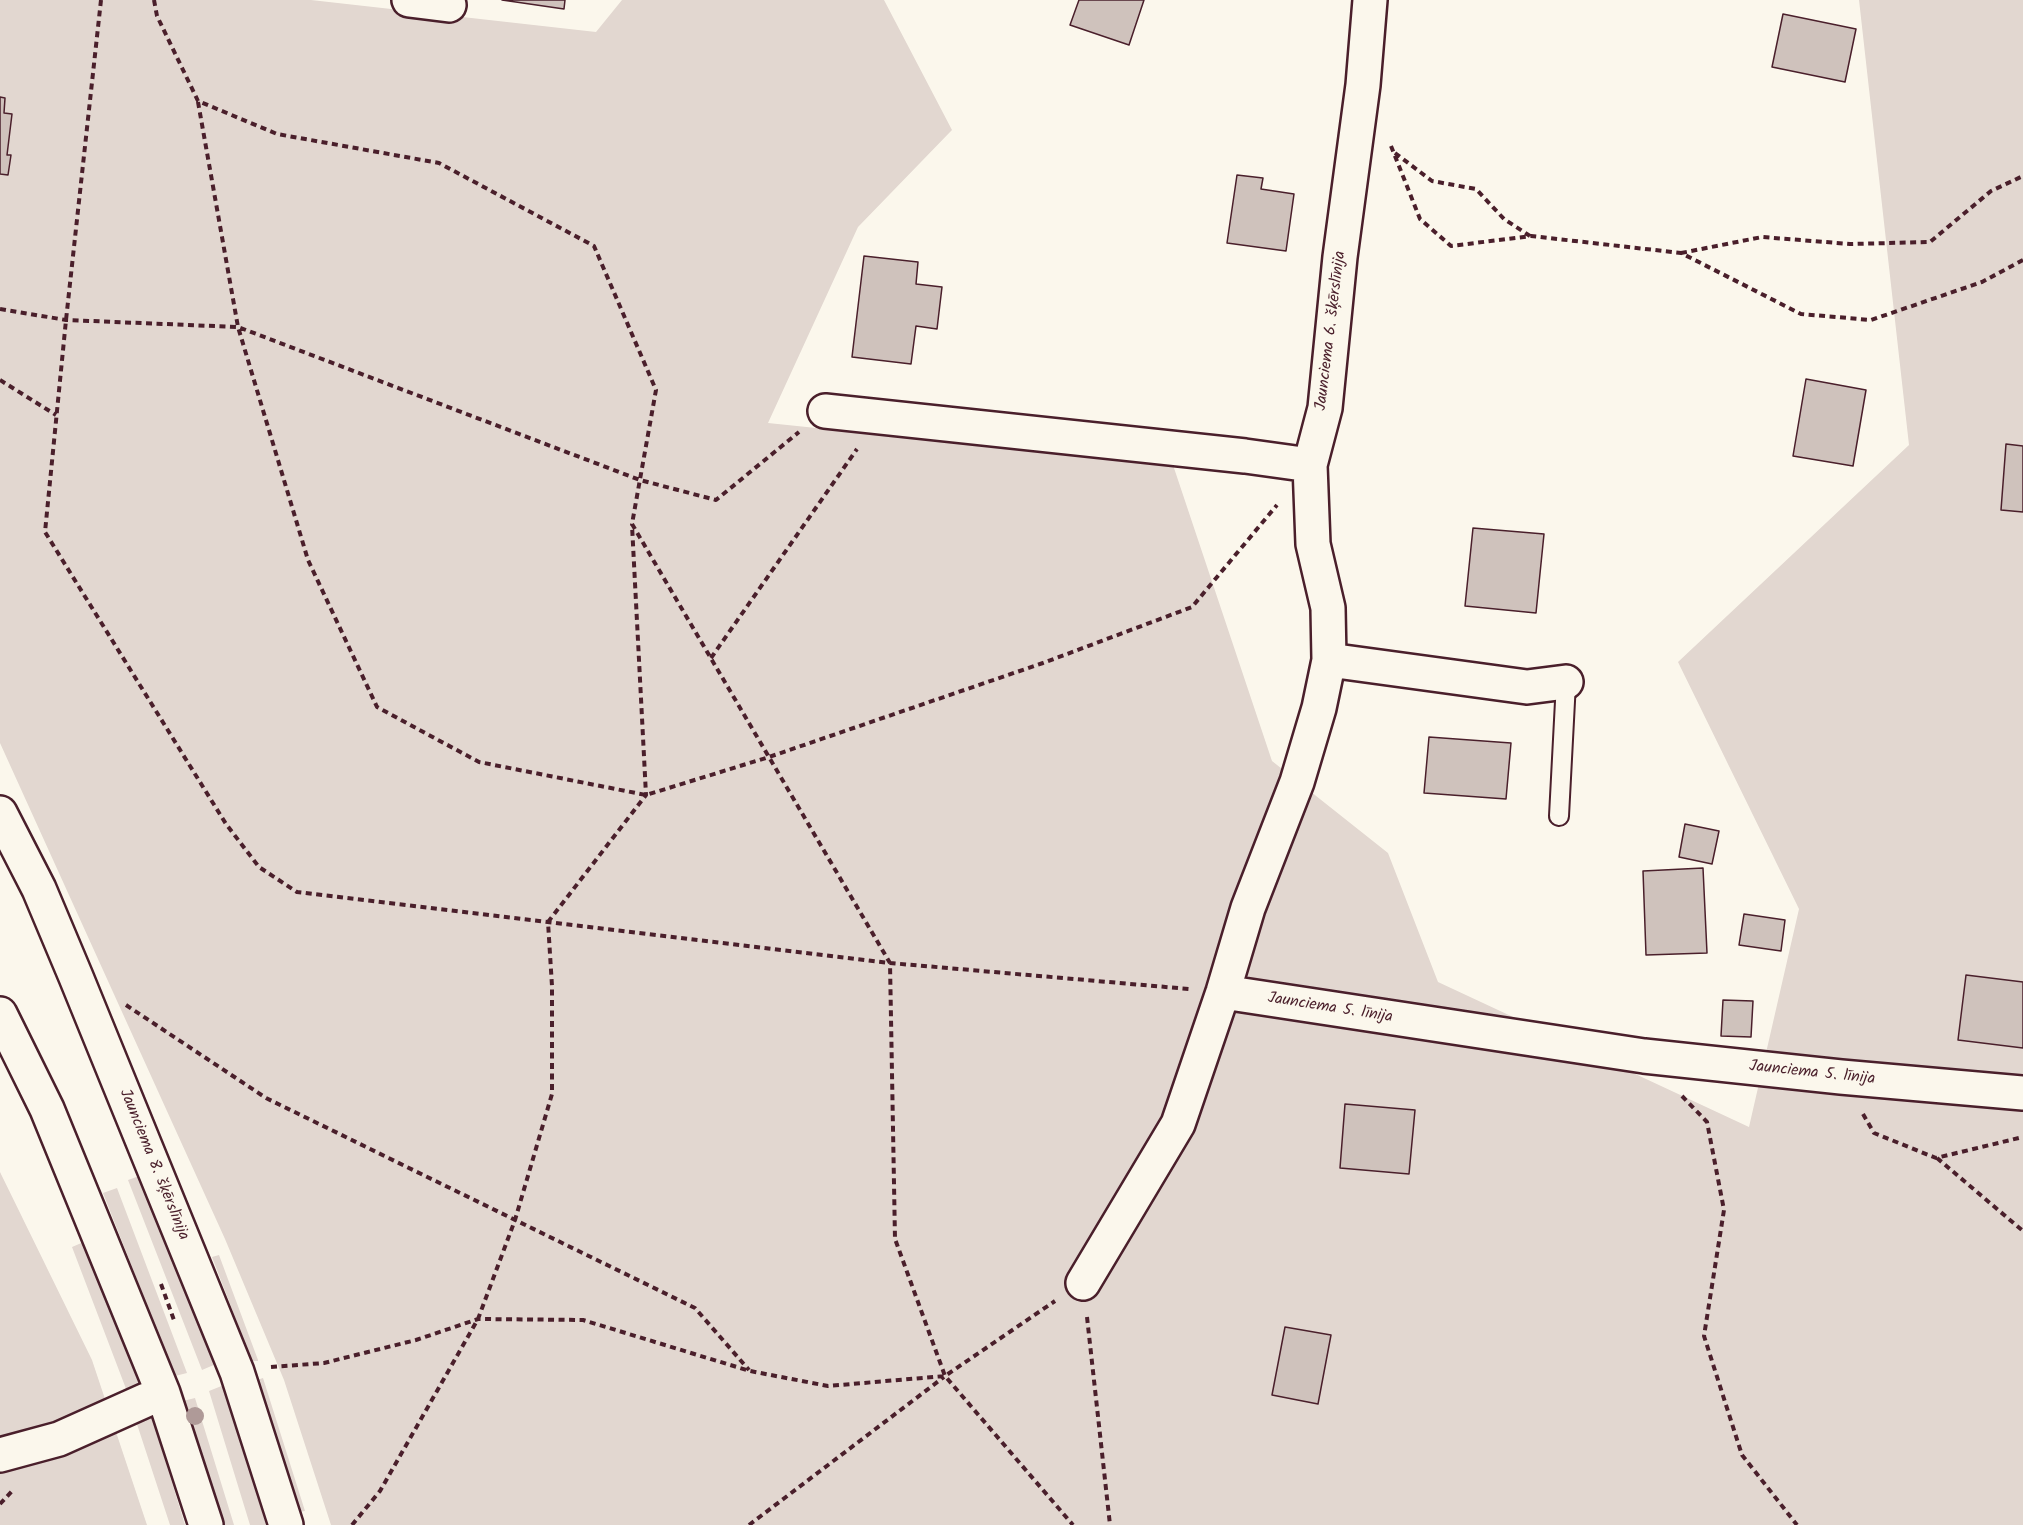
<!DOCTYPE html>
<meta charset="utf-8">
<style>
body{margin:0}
canvas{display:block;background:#fbf7ec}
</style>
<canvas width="2023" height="1525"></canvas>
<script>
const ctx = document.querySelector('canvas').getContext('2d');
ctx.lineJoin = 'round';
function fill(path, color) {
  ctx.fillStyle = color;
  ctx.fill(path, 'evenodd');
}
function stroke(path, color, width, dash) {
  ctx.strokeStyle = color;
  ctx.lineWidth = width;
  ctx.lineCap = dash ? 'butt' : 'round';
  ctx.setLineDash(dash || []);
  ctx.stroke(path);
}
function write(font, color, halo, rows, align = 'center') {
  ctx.font = font + ' Kalam,sans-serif';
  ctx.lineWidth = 4.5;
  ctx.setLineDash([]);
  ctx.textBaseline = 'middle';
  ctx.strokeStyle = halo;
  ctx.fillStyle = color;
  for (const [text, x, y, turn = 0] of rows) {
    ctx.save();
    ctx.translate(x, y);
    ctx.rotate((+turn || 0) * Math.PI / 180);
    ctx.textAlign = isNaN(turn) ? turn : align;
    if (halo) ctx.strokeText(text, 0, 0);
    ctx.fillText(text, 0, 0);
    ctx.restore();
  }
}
const green = new Path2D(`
 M0,0H311L596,32L622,0H884L952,130L858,227L768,423L1173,465L1272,761L1388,853L1438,982L1749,1127L1799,909L1678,662L1909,445L1859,0H2023V1525H331L284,1380L225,1239L0,743Z
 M0,1172L92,1360L147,1525H0Z
 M142,1175L216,1364L202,1370L128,1180Z
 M117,1188L187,1373L175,1376L103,1193Z
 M86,1241L141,1389L128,1394L72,1247Z
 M219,1255L258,1360V1361H252L212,1257Z
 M263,1378L305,1511L298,1512L257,1380Z
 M224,1385L266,1525H250L209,1391Z
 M195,1398L234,1525H222L183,1401Z
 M149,1408L185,1525H170L134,1415Z`);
const building = new Path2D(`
 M502,0H565L564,9Z
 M1079,0H1144L1129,45L1070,25Z
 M1783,14L1856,29L1845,82L1772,67Z
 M0,97L5,98L4,113L12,114L7,155H11L8,175L0,174Z
 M1237,175L1263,178L1261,189L1294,194L1286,251L1227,243Z
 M864,256L918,262L916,284L942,287L937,329L916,326L911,364L852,357Z
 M1806,379L1866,390L1853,466L1793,456Z
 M2006,444L2023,446V512L2001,510Z
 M1473,528L1544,534L1536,613L1465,606Z
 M1429,737L1511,743L1506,799L1424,793Z
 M1685,824L1719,831L1712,864L1679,857Z
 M1703,868L1707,953L1646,955L1643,871Z
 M1744,914L1785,920L1781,951L1739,945Z
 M1966,975L2023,982V1048L1958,1040Z
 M1723,1000L1753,1001L1751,1037L1721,1036Z
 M1345,1104L1415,1110L1409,1174L1340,1168Z
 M1285,1327L1331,1335L1318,1404L1272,1395Z`);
const path = new Path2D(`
 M101,0L66,320L45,532L226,824L259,867L297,892L890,963L1189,989
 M154,0L157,16L198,101L277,134L439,163L594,246L656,390L632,524L890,963L895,1239L945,1376L1073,1525
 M198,102L238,327L308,560L377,707L479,762L646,795L769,757L1043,663L1192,607L1277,505
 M1391,146L1420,219L1451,246L1531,236L1681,253L1801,314L1871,320L1982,282L2023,260
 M1395,153L1432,181L1476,189L1504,219L1530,236
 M1681,253L1762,237L1850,244L1930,242L1991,191L2023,176
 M0,309L66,320L238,327L640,480L716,500L799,432
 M0,380L56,415
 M711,658L857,449
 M126,1005L266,1098L695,1308L749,1370
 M1682,1096L1707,1122L1724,1210L1704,1336L1742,1455L1797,1525
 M1863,1114L1874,1133L1936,1158L2023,1137
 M1937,1158L2023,1231
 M161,1284L175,1323
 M1087,1317L1110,1525
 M271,1367L324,1363L416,1340L478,1319L583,1320L750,1371L828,1386L945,1376L1055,1301
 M0,1504L14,1489
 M352,1525L380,1491L478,1319L515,1220L552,1094V986L548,922L646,795L632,525
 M749,1525L944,1377`);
const service = new Path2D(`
 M1559,816L1566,682`);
const minor = new Path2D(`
 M409,0L449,5
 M825,411L1245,456L1310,465
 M1329,660L1328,608L1313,544L1310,465L1325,408L1340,257L1363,85L1370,0
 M0,813L39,889L76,977L237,1372L286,1525
 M1223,992L1644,1056L1841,1077L2023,1093
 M0,1014L47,1109L163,1393L206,1525
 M1083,1283L1178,1124L1223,992L1248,908L1297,782L1319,708L1329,660L1527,687L1566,682
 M0,1455L59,1439L146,1400`);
const trees = [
 [195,1416]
];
const streetNames = [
 ["Jaunciema 6. šķērslīnija",1332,331,-83],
 ["Jaunciema 5. līnija",1330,1009,9],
 ["Jaunciema 5. līnija",1812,1074,6],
 ["Jaunciema 8. šķērslīnija",153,1165,68]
];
fill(green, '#e2d7d0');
fill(building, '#cfc2bc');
stroke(building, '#4a1f2b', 1.5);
stroke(service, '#4a1f2b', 22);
stroke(minor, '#4a1f2b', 38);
stroke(path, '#4a1f2b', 4, [6, 4.5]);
stroke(service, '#fbf7ec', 18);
stroke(minor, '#fbf7ec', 33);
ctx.fillStyle = '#af9a98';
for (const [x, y] of trees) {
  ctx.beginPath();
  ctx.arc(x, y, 9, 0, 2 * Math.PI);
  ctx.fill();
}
write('16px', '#4a1f2b', '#fbf7ec', streetNames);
</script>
